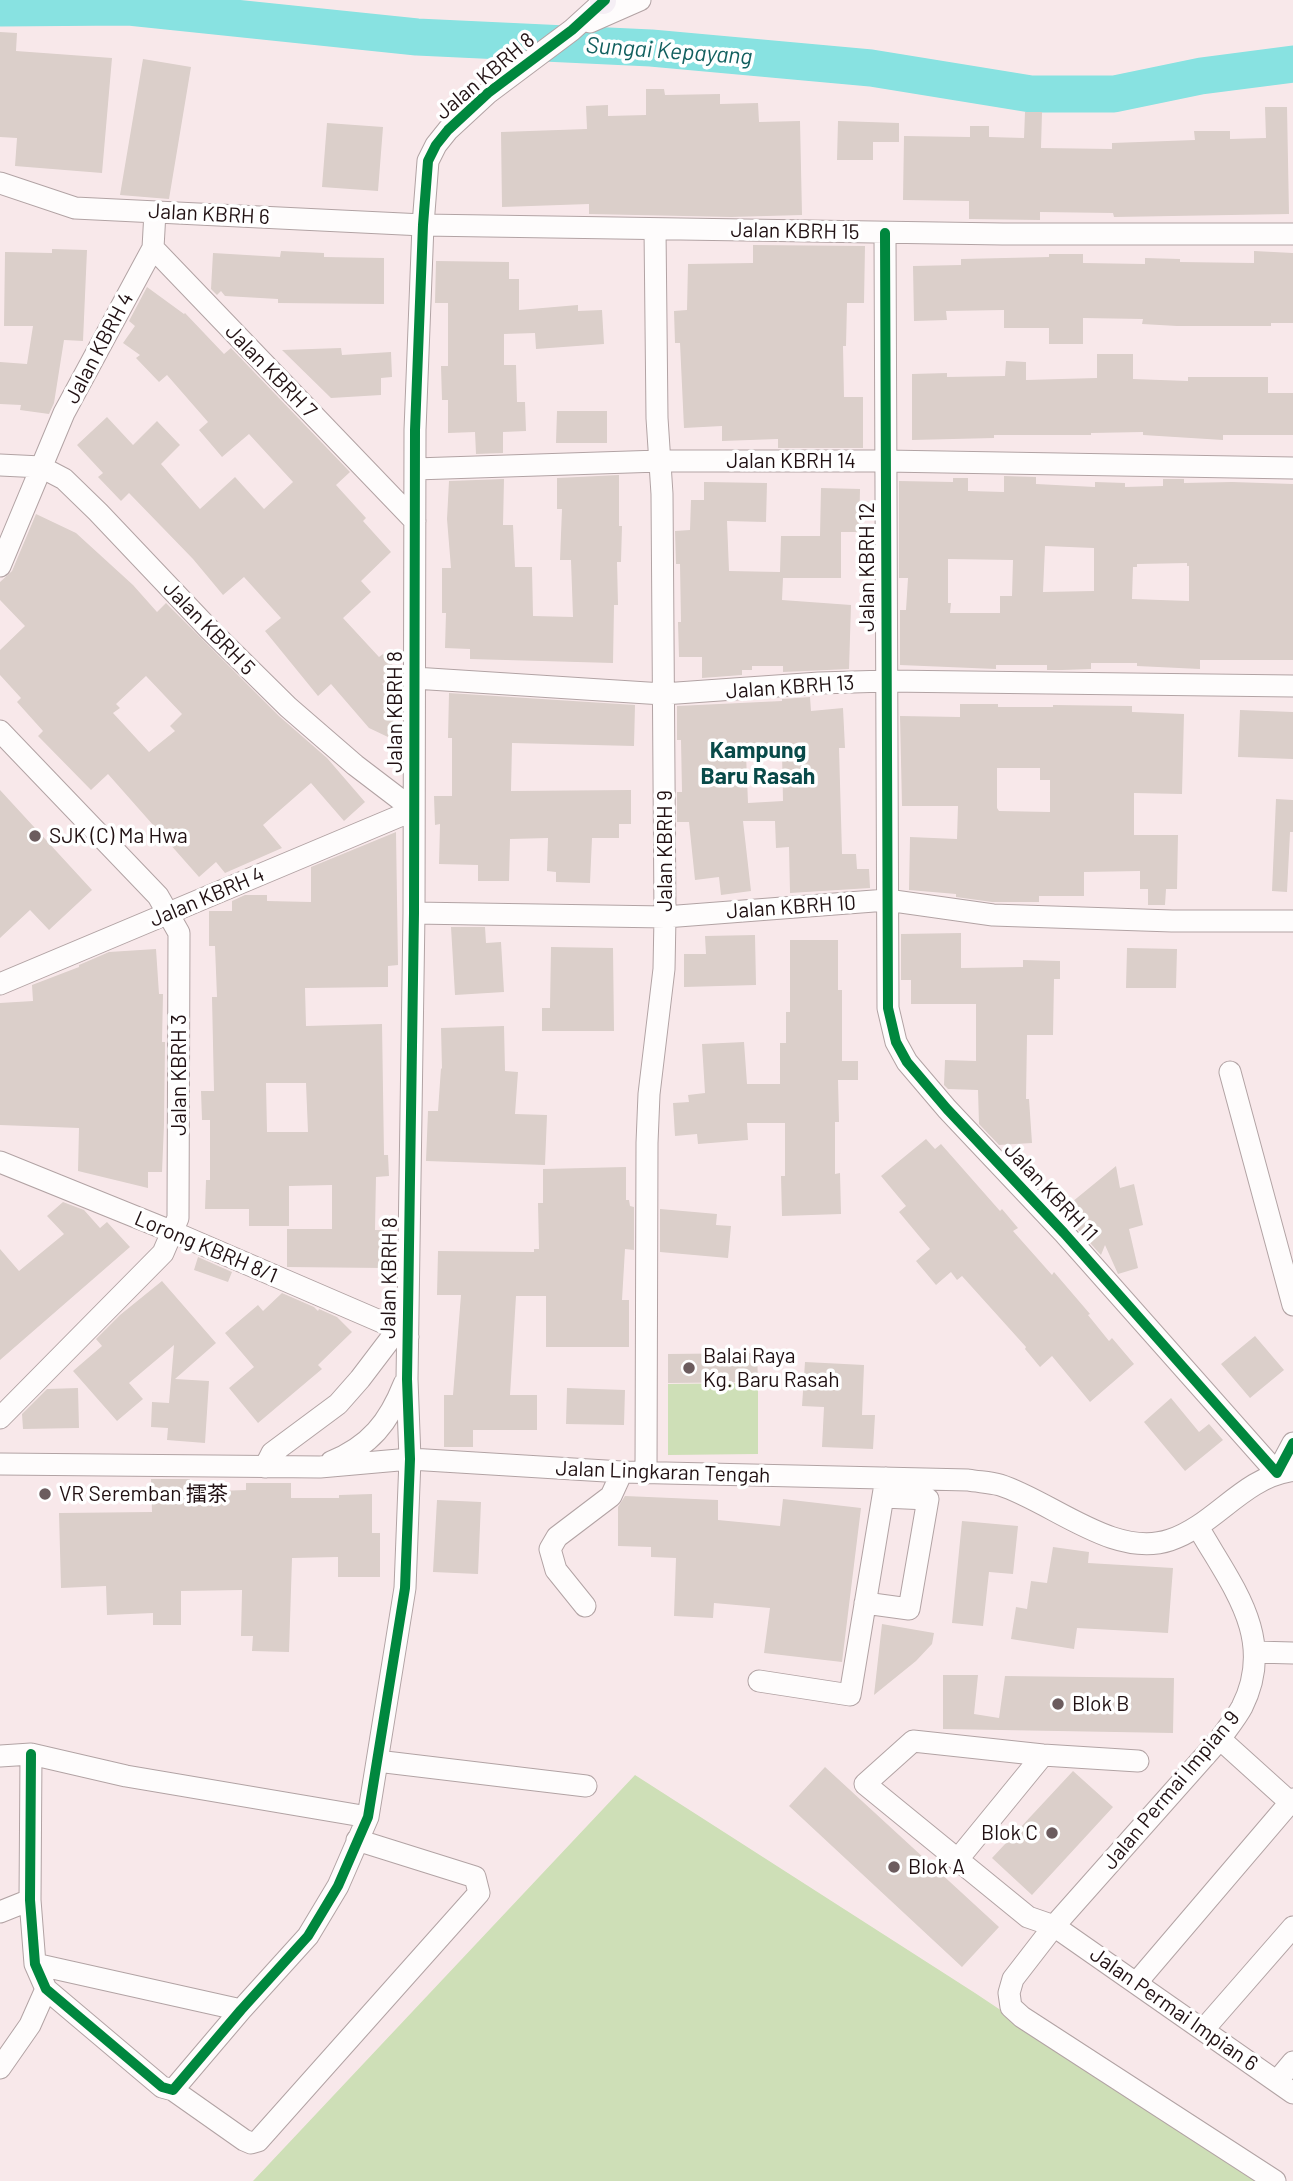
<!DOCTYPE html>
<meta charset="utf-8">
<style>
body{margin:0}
canvas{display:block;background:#f8e8ea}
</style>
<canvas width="1293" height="2181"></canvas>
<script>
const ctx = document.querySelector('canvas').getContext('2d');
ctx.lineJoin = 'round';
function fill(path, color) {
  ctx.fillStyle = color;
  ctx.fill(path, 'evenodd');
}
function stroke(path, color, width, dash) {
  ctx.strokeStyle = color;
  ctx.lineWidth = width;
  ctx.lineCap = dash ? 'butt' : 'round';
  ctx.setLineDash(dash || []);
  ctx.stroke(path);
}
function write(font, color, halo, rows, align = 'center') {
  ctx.font = font + ' Barlow,"Noto Sans SC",sans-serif';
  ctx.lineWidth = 7;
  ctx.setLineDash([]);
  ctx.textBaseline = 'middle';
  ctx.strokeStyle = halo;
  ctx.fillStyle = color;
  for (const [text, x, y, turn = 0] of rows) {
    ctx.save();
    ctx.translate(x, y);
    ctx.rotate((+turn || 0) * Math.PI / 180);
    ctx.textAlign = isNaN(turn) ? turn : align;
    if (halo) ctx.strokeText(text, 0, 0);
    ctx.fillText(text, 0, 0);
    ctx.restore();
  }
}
const green = new Path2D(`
 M758,1383V1454L668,1455V1384Z
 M635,1775L975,1993L1257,2181H253Z`);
const river = new Path2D(`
 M0,8L129,7L417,37L651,48L871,68L1031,94H1114L1201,76L1293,64`);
const building = new Path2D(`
 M0,32L17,33L16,51L112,58L102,173L15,166L17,138L0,137Z
 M143,59L191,67L169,199L120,195Z
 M646,89H664L665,95L720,94V104L758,103L759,122L800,121L802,215L731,217L589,214V204L502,207L501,132L587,129L586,106L608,105V116L646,115Z
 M1265,107H1287L1289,214L1114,217L1113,213L1040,212V220L969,219V201L903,200L904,136L970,137V126H989V137L1024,138L1025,112H1042L1041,148L1112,149V143L1195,140L1194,131H1230V139L1266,138Z
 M838,121L899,123V142H873V160H837Z
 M327,123L383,127L378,191L322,187Z
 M753,245L865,246L864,303H847L846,346H843L844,397H863V448H778V439L722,441V426L684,428L680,343H675L674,311L687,310L688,264L753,263Z
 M52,249L87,250L83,341L64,340L54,403L49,414L20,410L21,405L0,404V362L27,364L33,326H4L5,252L52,253Z
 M281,251L324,253V257L384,258V304L278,303V299L225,296L221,291L217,295L211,289L213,253L280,257Z
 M1254,251L1293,253V323H1271V326H1177L1142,324L1143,319L1083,318V344H1049V328H1004V310L946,311L947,320L914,321L913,266L961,265V259L1049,257V254H1083V263L1145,264V258L1180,259V262L1254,263Z
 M436,261L509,262V279H519V310L578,305V311L602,310L604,344L536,349L535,333L504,334V365H516L517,402H525L526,431L503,432V453L476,454L475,432L448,433V400H442L441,366H448V303H435Z
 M147,287L184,314L185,313L224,354L231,348L350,472L336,485L366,518L363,521L391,552L361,581L371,592L343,618L379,657L383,654L398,671L382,684L399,703L388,737L369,728L331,684L318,696L265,631L281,618L244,577L223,595L193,559L129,493L121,501L98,477L103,473L77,445L107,417L133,445L157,421L180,445L161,464L200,509L235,477L264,509L293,482L249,434L222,457L199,430L208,422L167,375L159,382L136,358L140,355L123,343L135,326L129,321Z
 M341,348L342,355L391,352L392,377L381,378V395L331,398L282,350Z
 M1097,354H1133V379L1188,381V377H1268V393H1293V435H1223V440L1143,435V432L1091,433V435H994V438L912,440V374L947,373V377L1005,376L1006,361L1026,362V380L1097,378Z
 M557,411H607V443H556Z
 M619,475V526H622L621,562H617L618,605H614L613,663L470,659V649L445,648L446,613H442V568H451L447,519L449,481L504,479L503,525H513L515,567H532L533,616L573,617L571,560H560L562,509H557V478Z
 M1004,476L1036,477V484L1095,487V482L1125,483V487L1163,486V479H1184V483L1232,482L1293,484V660H1200V669L1137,666V663H1091V669L1062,670H1047V665H996V669L900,665V610H906L908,578H899V481L953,482V478H968V491L1004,492ZM1045,546L1094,548V591L1043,592ZM948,559L1013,560L1012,596H1000V613H950L951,603H948ZM1187,563V566H1189V601L1132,599L1133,567H1137V564Z
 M704,482L767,483L766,522L727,521L729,571L780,572L781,536H820L821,488L860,489L859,532H841V578H783L782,600L851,605L849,669L783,672V666H752V670H742V675L702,678V657H679L678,622H681L680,564H676L675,531L690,530L691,500H704Z
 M36,514L76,533L133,585L157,612L166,603L279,716L327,758L365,802L344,821L311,783L263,825L282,848L225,873L216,862L199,877L108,774L91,790L38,736L43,731L17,702L21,698L0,675V650L25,626L0,600V582L12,571ZM146,676L182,714L170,726L175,731L149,752L113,713L120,708L116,704Z
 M449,693L635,705L634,746L512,743L511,791L631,790V824H619V838H592L590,883L556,882V872L547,871L548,838L510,839L509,881H478V865L439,864L440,824L435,825L434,796H452V738H448Z
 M810,697L811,711L843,708L845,748H839L842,854H856L857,869H869L870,888L790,893L789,847L776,848L775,821H743L751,891L721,895L719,877L695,880L689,822H677V792H682L681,740H677V706L782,701V699ZM782,752L783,801L748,803L746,754Z
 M960,704H998V707H1053V705L1132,706V712L1184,714L1182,794L1134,793V835H1178L1177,889H1166L1165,905H1148V889H1140V871L1084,872V896H1039V902H992L956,897V894L909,890L910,837L957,839L958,806H902L900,716L960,717ZM997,768H1040V780H1050V812L999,811L997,808Z
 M1240,710L1293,712V759L1238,757Z
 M0,790L92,890L49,930L30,910L0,938Z
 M1276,799L1293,800V832H1290L1287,892L1272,891Z
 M396,832L398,965L388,966V987L305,988L306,1026L382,1024L384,1155H388L389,1176L376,1177L375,1230H384V1268L287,1267V1229H332V1185L289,1186V1226H249V1209H205L206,1180H210V1120H202L201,1091H214L212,997H217L215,946H209V911H232V901L245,895H267V901L311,902V867ZM266,1083H306L308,1132H267Z
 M451,927H485L486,943L501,942L504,992L455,995Z
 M961,933V968L1023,967V960L1060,961V979H1054L1053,1035H1027L1026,1099H1029L1032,1143L999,1145L979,1124L978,1090L948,1089L944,1085L945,1060L976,1061V1004H911V980H901V934Z
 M755,935L756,985L684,987V954H706L705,936Z
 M790,940H838V990H842V1061H858V1080H838L839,1122H835V1174L840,1173L841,1214L782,1216L781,1176H785V1123H747L748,1140L698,1144L697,1134L675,1136L673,1103L689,1102L688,1095L705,1093L702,1044L744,1042L747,1084H780V1043H786V1012H790Z
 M551,947L613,948L614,1031H542V1008H550Z
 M1127,948L1177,949L1176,988H1126Z
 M156,949L159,994H163L162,1042H165L164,1125L162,1172H148V1188L78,1171L79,1128L0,1125V1003L33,1001L32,985L79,967V965L109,952Z
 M504,1026L505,1071L518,1072L515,1114L547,1115L545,1165L426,1161L428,1111H438L441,1068L442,1069L441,1028Z
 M926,1139L935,1149L941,1144L1000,1211L1002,1209L1018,1228L1013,1231L1052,1275L1054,1272L1090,1314L1088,1315L1109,1341L1112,1338L1134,1364L1090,1402L1052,1356L1040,1367L1025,1349L1026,1347L962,1276L957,1280L951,1272L936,1285L916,1261L930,1249L899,1212L906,1206L881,1176Z
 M1116,1166L1120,1188L1134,1184L1143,1225L1129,1229L1138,1268L1118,1274L1105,1245L1101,1255L1061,1211Z
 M626,1167V1200H629L630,1206L634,1207V1250L625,1249L622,1300H629V1347H546V1296H516L510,1395H537V1430H473V1447H444V1395H453L461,1295H437L438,1251L534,1252V1249H539L538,1203H543V1169Z
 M63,1202L84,1210L100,1228L107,1222L130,1247L0,1360V1249L19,1271L64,1234L47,1216Z
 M660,1209L717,1214L716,1225L731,1226L728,1258L660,1252Z
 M198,1257L232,1272L228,1282L194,1270Z
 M162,1281L216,1343L175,1379L209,1381L205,1443L167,1440L168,1428L151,1427L152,1402L169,1403L174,1345L129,1383L143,1399L117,1421L73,1371L102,1346L96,1339L120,1315Z
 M282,1293L314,1307L318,1311L319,1309L337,1317L352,1332L318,1365L322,1369L258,1423L229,1388L254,1367L225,1333L258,1305L263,1311Z
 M1255,1336L1284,1370L1250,1398L1221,1364Z
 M757,1353L758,1382L668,1383V1354Z
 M805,1362L864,1365L862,1415H875L873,1449L822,1447L824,1407L802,1406Z
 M78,1388L79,1428L23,1429L22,1414L47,1389Z
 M567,1388L625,1390L624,1425L566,1424Z
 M1171,1398L1199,1432L1209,1424L1223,1440L1185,1471L1144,1422Z
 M151,1479H190V1492L246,1490V1483H291V1498H339V1495L372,1494V1533H380V1577H338V1557L292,1558L289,1652L252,1651L253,1636H241L242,1590L181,1591V1625H153V1613L107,1615L106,1586L61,1588L59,1513L152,1512Z
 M625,1496L718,1500V1520L780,1526L783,1499L861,1508L842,1662L764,1653L770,1608L714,1603L713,1618L674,1616L676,1558L651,1557V1547L618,1546V1507Z
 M437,1500L481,1502L478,1574L433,1572Z
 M962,1521L1018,1526L1013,1574L989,1572L983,1626L952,1623Z
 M1053,1547L1089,1552L1088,1563L1173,1568L1168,1633L1077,1628L1074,1649L1011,1639L1016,1607L1027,1609L1031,1581L1047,1583Z
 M882,1624L934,1633L932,1644L916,1661L874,1695Z
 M943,1675H978L974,1714L999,1718L1005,1676L1174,1678L1173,1733L943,1729Z
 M825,1767L999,1927L962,1967L789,1806Z
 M1073,1771L1113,1807L1032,1895L992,1858Z`);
const minor = new Path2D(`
 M590,22L640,0
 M0,183L75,208L423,225L1003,234H1293
 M155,212L153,248L415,521
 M885,233L888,1008L896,1042L907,1062L947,1109L1064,1233L1277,1473L1293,1443
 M0,465L41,467L64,479L98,512L209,629L288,707L355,765L414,810L0,984
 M415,469L660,461H886L1293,468
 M0,566L64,413L153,248
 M414,678L663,694L819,683L887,681L1293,686
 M0,731L158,896L179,933L178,1218L163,1253L0,1418
 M414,913L665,917L887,900L993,915L1172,921H1293
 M1230,1072L1293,1305
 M0,1162L173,1232L398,1329L408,1337
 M331,1462C370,1446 389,1422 404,1384
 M0,1464L320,1467L410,1459L622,1472L968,1480C979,1482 990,1482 1000,1485C1051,1501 1114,1559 1170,1540C1215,1525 1242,1479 1290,1471
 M265,1467L272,1453L338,1404L360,1379L398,1329
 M646,1473L647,1143L649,1094L664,969L665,917L662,494L657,418L655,229
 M1198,1527C1231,1585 1277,1638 1242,1707C1236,1718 1227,1729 1220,1739L1054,1926L1013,1979L1009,1993L1011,2007L1022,2017L1275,2181
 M865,1603L909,1609L928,1499L883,1497
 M585,1606L556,1570L550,1549L557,1537L611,1496L622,1472
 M1255,1652L1293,1653
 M759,1681L850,1695L886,1478
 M1220,1739L1293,1805
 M31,1754L30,1900L35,1964L46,1989L162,2087L173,2090L241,2010L308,1936L338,1886L368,1817L405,1588L410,1459L407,1379L414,913L415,430L423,225L428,161L436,145L448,130L488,93L572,30L605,0
 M0,1756L31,1754L126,1776L368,1817
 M377,1761L586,1786
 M1138,1761L1043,1755L913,1741L865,1784L1028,1917L1054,1926L1293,2093
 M958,1859L1043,1755
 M0,1912L30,1900
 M35,1964L241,2010
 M1137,1982L1293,1799
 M1204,2029L1293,1927
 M0,2068L30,2025L46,1989
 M1277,2081L1293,2062
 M173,2090L244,2140L251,2143L258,2141L479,1893L475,1877L357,1840`);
const major = new Path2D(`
 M603,0V1`);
const cycleway = new Path2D(`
 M885,233L888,1008L896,1042L907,1062L947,1109L1064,1233L1277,1473L1293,1443
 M31,1754L30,1900L35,1964L46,1989L162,2087L173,2090L241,2010L308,1936L338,1886L368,1817L405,1588L410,1459L407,1379L414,913L415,430L423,225L428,161L436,145L448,130L488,93L572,30L605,0`);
const markers = [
 [35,836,7,"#6c5c5e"],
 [689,1368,7,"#6c5c5e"],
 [45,1494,7,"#6c5c5e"],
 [1058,1704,7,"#6c5c5e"],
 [1052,1833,7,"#6c5c5e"],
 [894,1867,7,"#6c5c5e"]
];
const streetNames = [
 ["Jalan KBRH 8",485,76,-40],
 ["Jalan KBRH 6",209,214,3],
 ["Jalan KBRH 15",795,231,1],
 ["Jalan KBRH 4",99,348,-62],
 ["Jalan KBRH 7",271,371,46],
 ["Jalan KBRH 14",791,461],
 ["Jalan KBRH 12",867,567,-90],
 ["Jalan KBRH 5",209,628,46],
 ["Jalan KBRH 13",790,687,-4],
 ["Jalan KBRH 8",395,712,-90],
 ["Jalan KBRH 9",665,851,-90],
 ["Jalan KBRH 4",207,897,-23],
 ["Jalan KBRH 10",791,907,-4],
 ["Jalan KBRH 3",179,1075,-90],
 ["Jalan KBRH 11",1051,1192,47],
 ["Lorong KBRH 8/1",206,1247,23],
 ["Jalan KBRH 8",389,1278,-89],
 ["Jalan Lingkaran Tengah",663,1472,2],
 ["Jalan Permai Impian 9",1171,1790,-50],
 ["Jalan Permai Impian 6",1174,2009,35]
];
const poiNames = [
 ["SJK (C) Ma Hwa",49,836],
 ["Balai Raya",703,1356],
 ["Kg. Baru Rasah",703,1380],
 ["VR Seremban 擂茶",59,1494],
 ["Blok B",1072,1704],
 ["Blok C",1038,1833,"right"],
 ["Blok A",908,1867]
];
const waterNames = [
 ["Sungai Kepayang",669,51,4]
];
const neighbourhoodNames = [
 ["Kampung",758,750],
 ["Baru Rasah",758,776]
];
fill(green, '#cedfb7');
stroke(river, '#88e2e1', 37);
fill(building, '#dbcfca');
stroke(minor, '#b2a3a4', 23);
stroke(major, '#d0c7c9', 28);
stroke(minor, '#fefcfc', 21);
stroke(major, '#f5eff5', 26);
stroke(cycleway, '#00873e', 10);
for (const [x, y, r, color] of markers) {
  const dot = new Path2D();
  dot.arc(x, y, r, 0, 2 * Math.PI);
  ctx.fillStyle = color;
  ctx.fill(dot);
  stroke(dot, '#fff', 2.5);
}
write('21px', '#211113', '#fff', streetNames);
write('21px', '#211113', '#fff', poiNames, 'left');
write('italic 23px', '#115f5e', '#fff', waterNames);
write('bold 23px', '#094a49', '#fff', neighbourhoodNames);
</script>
